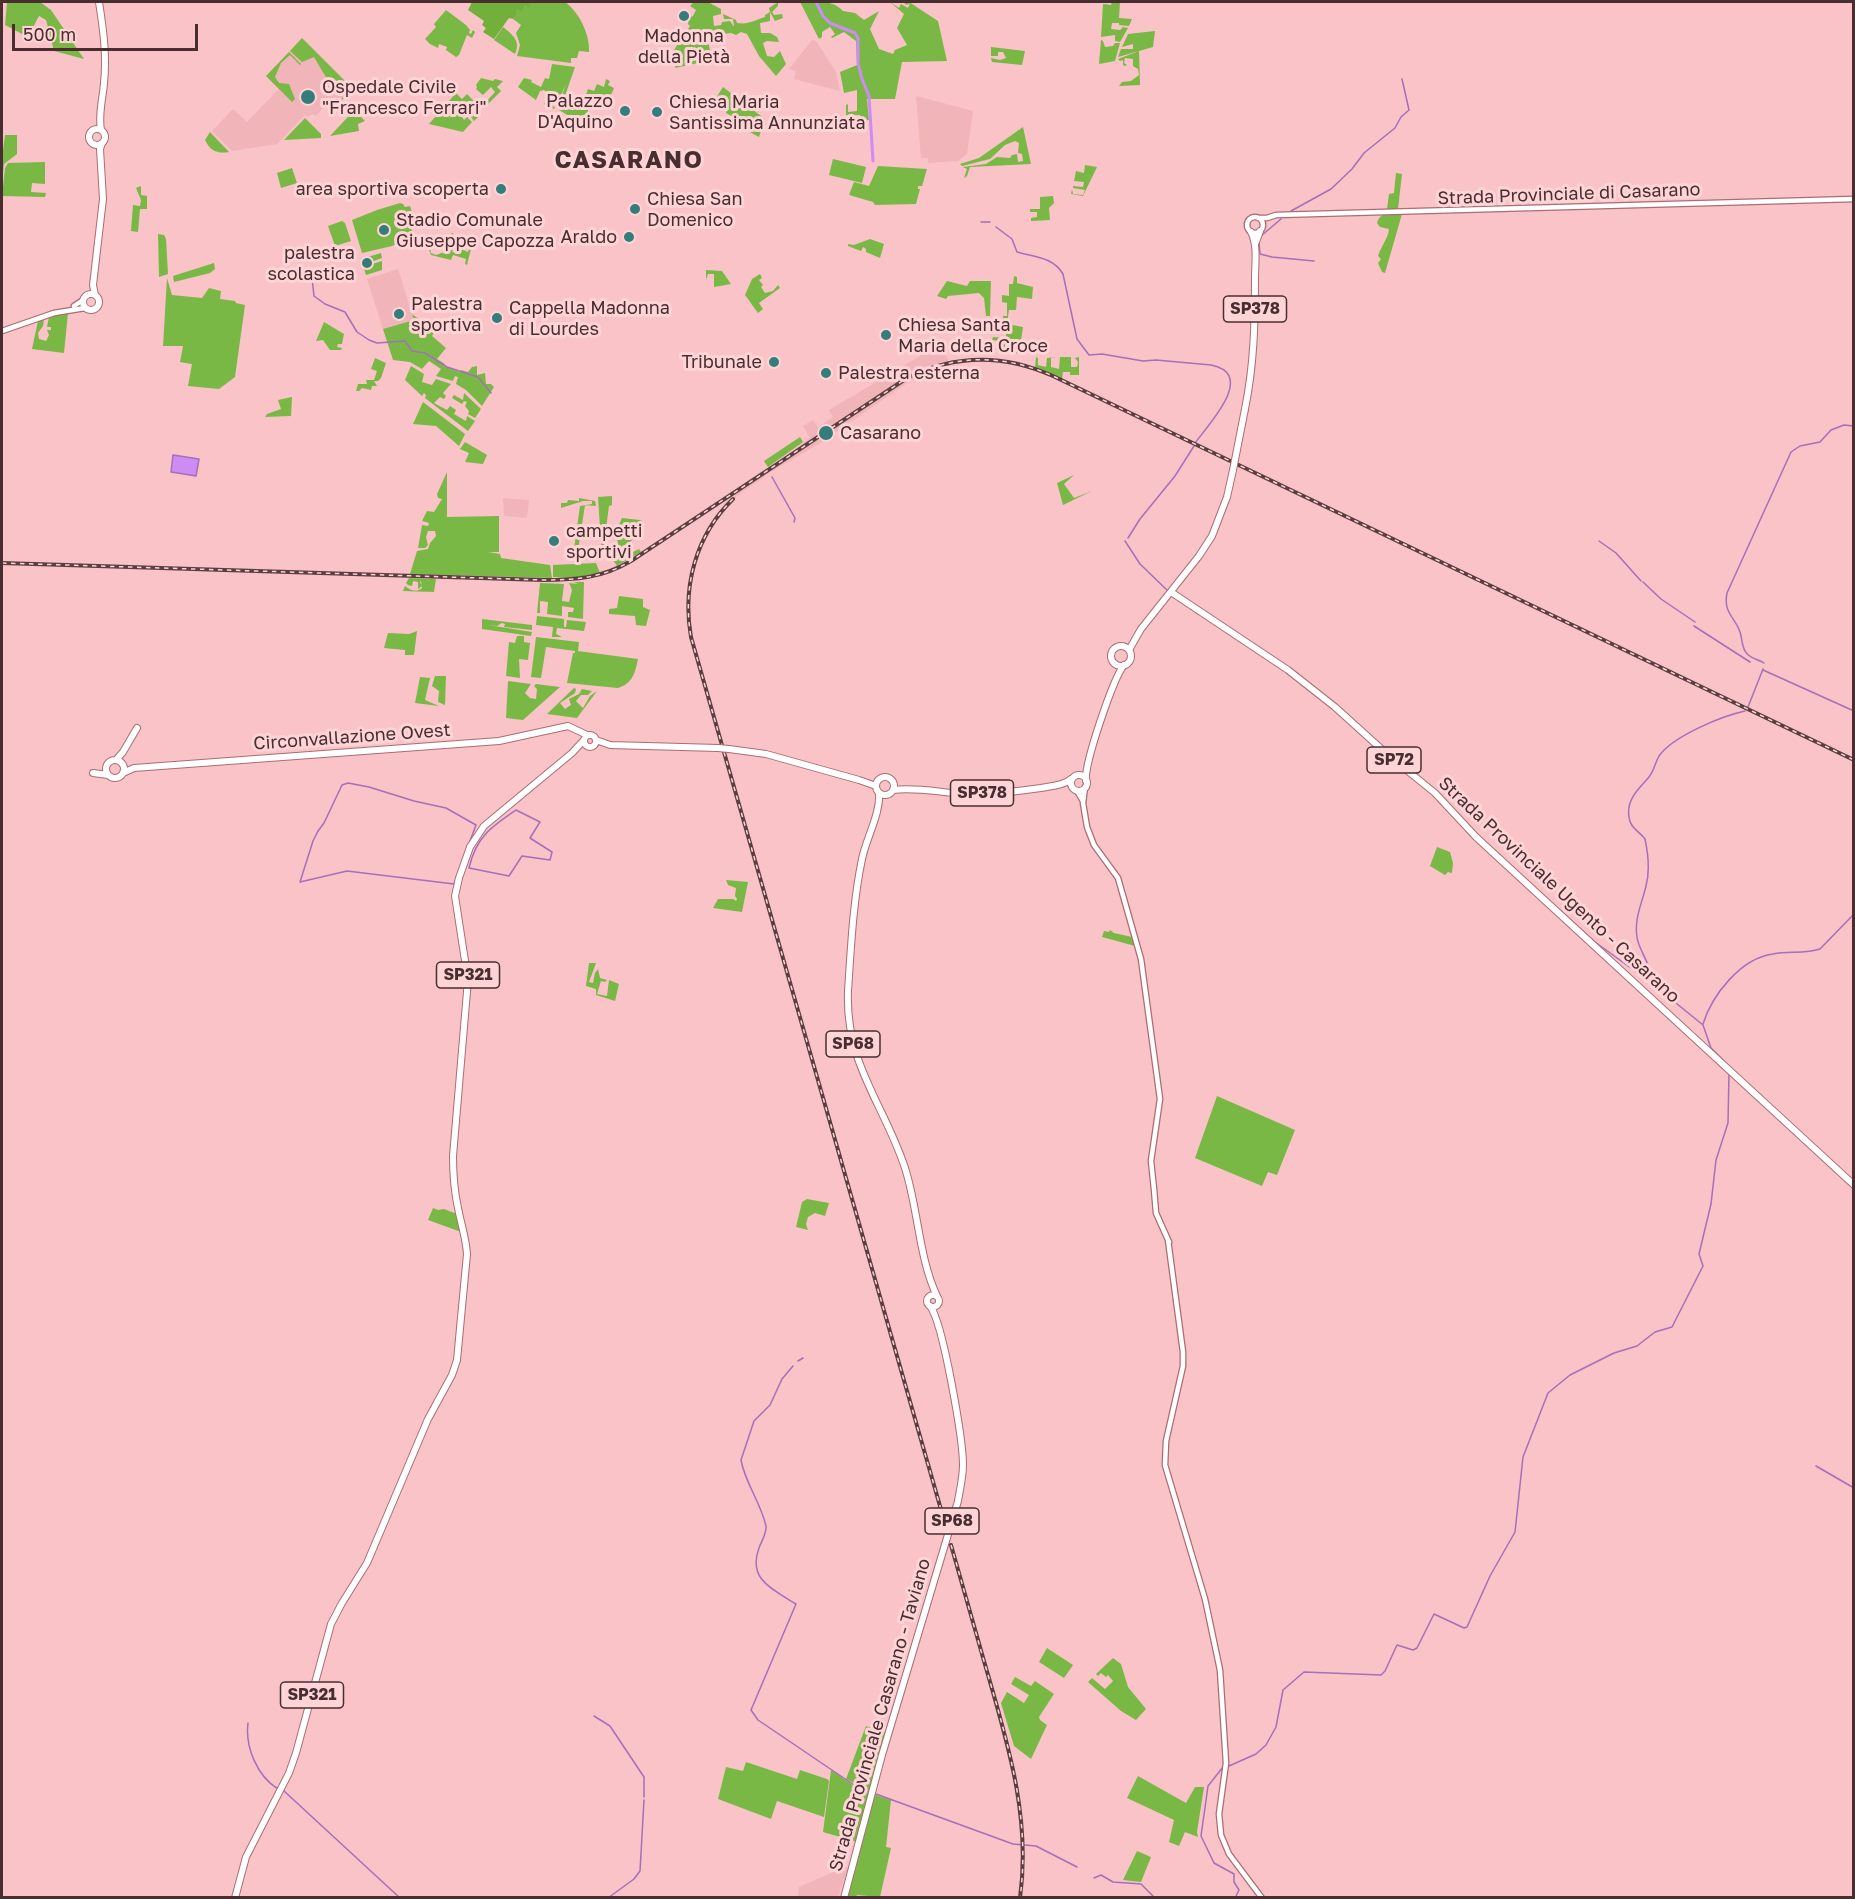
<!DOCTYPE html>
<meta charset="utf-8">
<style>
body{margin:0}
#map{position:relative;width:1855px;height:1899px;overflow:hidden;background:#f9c3c7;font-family:"Golos Text",sans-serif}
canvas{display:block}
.frame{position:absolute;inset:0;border:3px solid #482e30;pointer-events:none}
.scale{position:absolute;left:12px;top:24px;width:186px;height:27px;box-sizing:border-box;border:3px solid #482e30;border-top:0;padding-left:8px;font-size:18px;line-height:21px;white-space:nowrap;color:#482e30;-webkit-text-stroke:4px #fed4d7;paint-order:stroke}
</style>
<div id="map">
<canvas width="1855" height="1899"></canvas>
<div class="frame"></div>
<div class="scale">500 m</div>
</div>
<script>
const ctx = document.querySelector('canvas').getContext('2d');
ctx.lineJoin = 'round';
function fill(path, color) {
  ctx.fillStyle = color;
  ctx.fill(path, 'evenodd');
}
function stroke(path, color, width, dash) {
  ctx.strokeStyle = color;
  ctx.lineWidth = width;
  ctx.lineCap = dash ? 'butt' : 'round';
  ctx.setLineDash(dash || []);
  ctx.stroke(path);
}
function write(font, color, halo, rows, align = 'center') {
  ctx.font = font + ' "Golos Text",sans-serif';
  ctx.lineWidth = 6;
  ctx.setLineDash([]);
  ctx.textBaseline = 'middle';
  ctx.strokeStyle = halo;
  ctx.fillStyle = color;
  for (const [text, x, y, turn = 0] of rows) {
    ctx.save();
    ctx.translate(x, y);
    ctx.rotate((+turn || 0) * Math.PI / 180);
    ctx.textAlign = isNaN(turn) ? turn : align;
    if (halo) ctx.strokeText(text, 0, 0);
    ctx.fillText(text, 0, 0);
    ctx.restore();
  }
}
const built = new Path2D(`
 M302,38L353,89L335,107L332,105L323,108L316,116L312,114L308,117L305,115L277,144L232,151L212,131L233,109L247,122L279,89L266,76Z
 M812,40L816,41L836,72L840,91L794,79L796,71L789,69Z
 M916,96L973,111L967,154L958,161L928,163V158H921Z
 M398,269L414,320L383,329L367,279Z
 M935,347L946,354L949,364L934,369L907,383L817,445L769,473L737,496L727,507L725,505L738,492L723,501L721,499L767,470L810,438L803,426L813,420L818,427L833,417L829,410Z
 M503,498L529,500L527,518L504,516Z
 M845,1867L848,1868L838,1897H798L799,1887Z`);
const green = new Path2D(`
 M7,2H40L51,10L84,59L54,51L46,20L39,16L29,35H24L5,25Z
 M531,2H565C579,12 590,34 589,52L579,51L577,58H571V63L517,56L520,45L516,33L521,25L513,19L516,16V9L531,5Z
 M694,2H708L721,9V14L713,16L714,26L721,25L722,22L730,21L734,27L733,19H724L723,14L736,20L737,23C748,25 755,20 765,17V15L770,12L769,8L778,2V6L772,12L774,15L782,14L783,18L775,21L770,12V21L760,23L761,33H770L777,37L779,42L767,41L763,43L767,56L774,57L780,51L786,64L776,76L759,56L747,34L741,32L736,35L731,33L707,36L712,60L675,68L676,63L667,64L668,54H672L681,38L686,37L688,34L686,32L690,26L688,24L689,18L693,16L696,10L690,6Z
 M800,2C815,1 834,0 843,11L855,13L864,20L879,11L870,29L879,49L893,54L895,50L907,45L897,28L904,14L890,2L899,8L901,4L908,8L910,3L907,5L902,2H909L938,21L947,61L902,62L895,99H867L869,120L861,121L860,115H846V105L848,104V112L857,111V90L844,93L840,72L857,65L856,41L844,32L832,38L831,37L835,34L830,27L822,32V37L819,39Z
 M1112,2H1120L1119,18L1132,19L1129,26L1119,25V23H1112L1111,29L1120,30L1123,27L1128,28L1120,42L1115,41V35L1101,37L1103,4L1111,5Z
 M446,10L466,25L470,30L469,33L471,34L473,30L475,32L472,38L467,35L459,55L456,57L446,50L447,47L439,44L438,48L430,44L425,39L436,27L434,24Z
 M503,27C513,35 521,41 515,54L494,40Z
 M1155,31L1153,47L1118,57L1121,49H1133V44L1122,47L1128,34Z
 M302,38L353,89L335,107L332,105L341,100L346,92L336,81H330L327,79L314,57L302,62L290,51Z
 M1101,40L1103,41L1105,47L1113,46L1115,43H1120L1115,61L1099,64Z
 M991,47L1025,51L1022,65L992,62L991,58L1000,60L1006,58L1003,52H998V56H991Z
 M1139,51L1140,85L1119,86L1122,82L1131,81L1139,75L1138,69L1133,66V59L1125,58L1124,63L1127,65L1125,66L1123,65V60L1120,61L1118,59Z
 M289,52L301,64L300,65L290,55L281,63L275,77L279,83L289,84L295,99L292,102L266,76Z
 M552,64L575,67L566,93L567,99L569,94L585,98L588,89L594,91L597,84L604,87L606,79L610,81L608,85L614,88L611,95H604L603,99L597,95L595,102L584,99L582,106L589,108L583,124L559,110L563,101L561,98L566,84L560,97L556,96L552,106L555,107L554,109L544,104L549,94L544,90L540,91L536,100L518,87L524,78L532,80L531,82L541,87L545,78L549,79Z
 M481,78L493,81L495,79L503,81L497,87L501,91L486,106L484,104L495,92L491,87L483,95L476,89L477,87L476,85Z
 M723,87L765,119L759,137L737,125V119L726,113L728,106L717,102L716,98Z
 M456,93L462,99L467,94L474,101L469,106L479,116L474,121L465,109L460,114L464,120L467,117L472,122L463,132L429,124Z
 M360,104L364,107L360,111L363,114L361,117L365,121L358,124L359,131L330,136Z
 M305,118L321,134V138L284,140Z
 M1023,127L1031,164L970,167L967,176L964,178L967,169L963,167L986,164L997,157L1010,158L1012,155L1017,154L1018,162L1023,161L1022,154L1018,153L1019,143L1015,141L1005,145L990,159L962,166L960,164L979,158Z
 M210,132L229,152C218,154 210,151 205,140Z
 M5,135H17V154L4,164L2,182V158Z
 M833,159L866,167L862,183L829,175Z
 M45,162V184L32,183L31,192L46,193L45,197L2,196L5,168L8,163Z
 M1085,165L1097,167L1083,196L1071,194L1072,189L1073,194L1083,195L1085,190L1073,188V186L1083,187L1084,182L1074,181L1076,171L1084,173Z
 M878,166L927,169L922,186H918V189H920L916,204L875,205L873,202L849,195L854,182L869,186Z
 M292,168L297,183L281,188L277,173Z
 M1396,173L1402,174L1398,209H1387L1389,194L1394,193Z
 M141,186V195L147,196V192V209H140L138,232L131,231L133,205L140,206L141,200L136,188Z
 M1053,196L1054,203L1049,208L1050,220L1031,221V218L1037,217V212H1030V209H1040V197Z
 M400,203L403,204L405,207L410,206L416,224L410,226L414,236L392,246L362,253L352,220L377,210Z
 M1402,214L1385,273L1382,272L1378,263L1381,259L1378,256C1382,244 1388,239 1389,229L1380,227L1377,223C1380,211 1391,214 1402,214Z
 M342,221L345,223L351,241L335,246L328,226Z
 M453,233L455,241L452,252L458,253L461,243H464L463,250L468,252L470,245H472L467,265L465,264L466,259L453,255L451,260L431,255L426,241H429L431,253L436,255L450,250L447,238L441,239V237Z
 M158,234L164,235L166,239L168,274L159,277Z
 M870,239L884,244L880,258L866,252V249L863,247L861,251L848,246V244L854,245Z
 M381,253L382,258L371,262L372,264L382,261V270L366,275L361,259Z
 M214,263L215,269L210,273L174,282L173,276Z
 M706,270L722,271L731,284L714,287V274H708L706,280Z
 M760,274L762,278L759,280L763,285L761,287L765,293L773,291L778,285L780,288L759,303L763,309L758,313L745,295L752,279Z
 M1014,276L1017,277V283L1033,287L1032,299L1017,297L1016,310H1009L1007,324L1023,327L1019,354L998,348L999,341L992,340L993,337L1006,338V330L993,328L994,324H1003V316H1007V303L1002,302V295L1009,296V284H1013Z
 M167,278L172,295L202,298L209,288L221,291L220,299L235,301L236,303L245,305L235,377L219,389L188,386L192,364L180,362L183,346H163Z
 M947,281L967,286L970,281H991L990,316H986L984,298L979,293L948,296L946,299L937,296Z
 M68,313L64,353L32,349L38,321L44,320L43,326L38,333L39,339L46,341L49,335L47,330H51V327H47L49,317Z
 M412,314L435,331L432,336L446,348L437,359L445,364L443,366L460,372L461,370L468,372L472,367L477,366V375L485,373L486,384H491L494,387L482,406L466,390L456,384L458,377L455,376L453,381L436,376L441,369L429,361L422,369L410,362L393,360L383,329L414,320Z
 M324,322L344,334L342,344H338L337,347L342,348L341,350H330L323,340L316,341Z
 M1036,357L1038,358V365L1046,367L1047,358L1058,357L1051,358V367L1059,369L1060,357H1071V367H1077L1078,362L1075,358L1079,357V375H1070V372H1063L1062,379L1035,367Z
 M375,358L386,363L381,378L378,381H374L377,386H372L371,390L362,388L359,391H356L358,384H367L366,380H374L377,371L371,369Z
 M411,366L424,374L422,382L432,385L436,379L451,384L443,393L446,396L444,399L440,397L434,403L447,410L450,406L456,410L454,414L466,421L467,416L475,421L468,431L425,398L426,395L424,393L422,396L405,380Z
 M464,393L481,409L475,418L468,414L469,411L465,406L467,402L464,401L462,404L452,398L454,395L463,400Z
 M292,397L291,416L265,417L267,414L281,409L278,400Z
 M423,402L465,434L459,446L436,426L413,424Z
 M800,437L803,442L768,467L764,461Z
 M465,442L487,455L483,464L465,462L469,453L460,449Z
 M447,472V517L499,516V552H488L500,554L501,558L550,565L552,578L410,574L417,551L428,549L430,543L436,536L435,531H428L426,537L428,545L425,548H418L422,525L428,526L429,523L422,521L427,511L434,512L442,499L438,498L437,494Z
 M1074,475L1064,484L1074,498L1092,491L1063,505L1057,483Z
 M612,496V505L609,506L602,558L598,497Z
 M579,498L595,501L596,506L585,505L577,557L583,559L584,552L599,549V559L574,560V549L580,506L592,504V501H583L561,508V503H567L568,500L579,501Z
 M622,518L640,520L642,521L641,531L637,532V537L616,551L618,543L616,536L622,533L623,529L618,527Z
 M627,547L631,553L639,549L641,552L617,566L611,557Z
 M596,563L600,573L572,578L553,577V565Z
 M409,578L436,579L434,592L403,591L405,586C410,590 416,593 422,588L421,581L420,582L422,586L418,589V582L413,581L412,586L408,585L406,583Z
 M574,582H584L583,619L568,617V612H573L574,608L562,606V616L547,614L548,602L540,601V613H537L540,583L564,584L562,601L569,602L572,590L569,583L578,584Z
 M619,596L643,599V607L650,610L646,626L636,625L635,616L609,614V609L617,608Z
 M537,616L564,619V627H566L567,620L586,622L584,631L557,628L556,634L562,637H552L553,627L536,625Z
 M482,619L532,625V630L504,627L505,624L502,623L497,626L488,625L532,632L531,636L482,629Z
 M417,631L414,655H405V650L384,648L388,633L409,634Z
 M517,636H524V642L530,643L528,660L519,659L520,678L506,676L509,642L515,643Z
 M536,637L579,642L578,651L638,659C635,673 633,683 618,688L567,683L573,653H575V651L546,647L541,678L531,677Z
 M435,676H446L445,705L438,702L439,691L432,686Z
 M420,677L430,678L425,700L439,706L415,703Z
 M508,681L531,684L525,693L530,698L536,699L537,689L534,686L536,684L560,687L523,720L506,718Z
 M574,688L576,689L575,693L560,703L565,709L571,705L569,699L579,694L582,689L592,691L588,695H581L576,701L583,708L590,696L597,691L577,718L547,714Z
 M1437,847L1450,852L1453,863L1452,873L1448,872L1445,875L1430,866Z
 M726,880L748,882L742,912L713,908L718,899H733L736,901L737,899L735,896L736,888L728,885Z
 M1110,930L1114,933L1132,937L1135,946L1102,937L1104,931L1109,932Z
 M589,963H596L589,982L593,983L595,973L598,969L600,978L607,980L605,982L601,981L597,994L607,996L609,980L619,984L615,1001L596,995V989L586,986Z
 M1217,1096L1295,1130L1277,1175L1268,1172L1262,1186L1195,1158Z
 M807,1199L829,1203L825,1216L815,1213L808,1217L806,1224L808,1230L796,1227L802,1202Z
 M433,1208L438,1210L444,1209L457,1214L461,1232L428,1220Z
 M1047,1648L1073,1665L1064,1678L1039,1662Z
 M1113,1658L1121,1664L1128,1687L1146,1709L1136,1720L1121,1711L1088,1682L1092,1678L1105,1689L1113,1681L1108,1675L1106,1677L1101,1673L1098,1676L1096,1674Z
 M1015,1677L1031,1686L1035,1681L1054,1694L1039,1717L1040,1720L1047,1725L1031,1759L1014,1746L1001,1703L1007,1692L1024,1703L1029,1695L1011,1684Z
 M866,1726L886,1733L869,1791L846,1779Z
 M746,1762L797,1779L800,1770L827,1779L829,1781L824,1817L777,1801L771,1819L718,1799L726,1767L743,1771Z
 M831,1770L857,1788L869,1793L857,1842L823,1832Z
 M1138,1776L1186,1803L1195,1787H1204L1197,1832L1198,1837L1185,1832L1179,1846L1169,1842L1174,1820L1127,1798Z
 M873,1794L891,1800L886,1847L891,1848L880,1897L857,1895L856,1897L847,1898Z
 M1137,1851L1151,1857L1141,1882L1123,1880Z`);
const forest = new Path2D(`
 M472,2H531V5L529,8L525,6L522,11L516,9V16L513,19L509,18L494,39L483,32L486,28L482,25L484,21L468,10Z`);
const water = new Path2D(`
 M173,455L199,459L196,476L171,472Z`);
const stream = new Path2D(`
 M1291,211L1331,189L1352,169L1364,153L1395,128L1401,117L1409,110L1402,79
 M981,222H990
 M996,227L1012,239L1017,252C1035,257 1053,257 1063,274L1077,339L1089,355L1102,354L1143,361L1156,360L1211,365C1257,374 1209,424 1195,443
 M1261,236L1281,219
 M1259,243L1260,254L1272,257L1314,261
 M311,269L314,296L325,304L345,312L357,332L369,340L377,343L405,341L412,351L425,353L447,367L478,377L491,393
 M772,477L795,518L794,522
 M1128,538L1140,519L1175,476L1194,446
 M1125,541L1140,564L1167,590
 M1599,541L1616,553L1641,581
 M1643,582L1661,599L1695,622
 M1190,608L1198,614
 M1694,626L1750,662
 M1764,663C1758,659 1749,659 1745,651C1742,646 1742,638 1740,632C1735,617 1723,613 1727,593L1791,452L1800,446L1820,442L1831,430L1844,425L1854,426
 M1763,670L1854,711
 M1748,707L1763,669
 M348,783L369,787L414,801L446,808L476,825L454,884L347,871L300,882L313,841L318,831L324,823L342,785Z
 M516,810L540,822L530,838L552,852L550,860L522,856L509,876L469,868C476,837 491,827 516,810Z
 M1540,892L1595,942L1650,982L1703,1025L1711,1048L1730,1067
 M1649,981C1655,969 1638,950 1637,937C1634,919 1642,903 1646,886C1650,871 1648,853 1645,839C1639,831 1630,828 1629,817C1626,799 1639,789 1649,777C1654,771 1655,763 1659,756C1673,736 1722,716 1745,711
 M1703,1024C1712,995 1741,958 1773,954C1789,951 1805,954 1820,949L1854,914
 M798,1361L803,1358
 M793,1366L782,1379L770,1405L754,1421L741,1460C745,1483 761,1503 766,1526C767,1533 761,1542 759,1548C747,1580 774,1590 796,1604L751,1710L758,1720L857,1787L869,1792
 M1816,1466L1854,1488
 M594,1716L610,1726L644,1777V1797
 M248,1723C245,1747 257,1776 278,1789
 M1229,1766L1256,1754L1266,1745L1276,1727L1283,1690L1304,1672L1381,1675L1385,1671L1397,1645L1413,1650L1417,1648L1434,1614L1464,1628L1467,1627L1490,1576L1515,1532L1523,1457L1548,1393L1570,1375L1614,1353L1637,1346L1655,1332L1672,1327L1703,1266L1699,1254L1711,1204L1716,1160L1728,1123L1729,1073
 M1223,1767L1208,1786L1201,1836L1214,1863L1234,1874V1882L1239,1890L1235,1898
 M284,1791L400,1898
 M876,1794L1013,1844L1036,1846L1077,1867
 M1094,1878L1101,1875L1113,1882L1141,1884L1155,1898
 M608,1898L634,1879L640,1871L644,1800`);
const canal = new Path2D(`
 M816,2L823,16L830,23L855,33L858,38V63L862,79L869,96L873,161`);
const secondary = new Path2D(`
 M1247 225a8 8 0 1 1 16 0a8 8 0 1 1-16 0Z
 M1260,218H1267L1276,215L1854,199
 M74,306L83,300
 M2,331L54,313L85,308
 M1085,787L1083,803L1087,827L1094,845L1118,878L1141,959L1160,1099L1151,1161L1154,1189L1156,1213L1169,1242
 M1077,791L1083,801
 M1168,1240L1183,1352V1366L1166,1441L1165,1465L1205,1599L1220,1670L1226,1763L1219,1814L1221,1835L1229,1854L1262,1898`);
const primary = new Path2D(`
 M99,2C103,28 107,55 104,83C103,98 98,114 101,130
 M89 137a8 8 0 1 1 16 0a8 8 0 1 1-16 0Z
 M1256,242L1260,231
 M83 302a8 8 0 1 1 16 0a8 8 0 1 1-16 0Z
 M95,295L93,285L103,199L100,149L102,143
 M1245,409C1254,365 1255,323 1255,278C1255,263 1258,246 1251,232
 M1171,592L1288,670L1335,707L1388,755L1435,793L1476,837L1854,1185
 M1111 656a10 10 0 1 1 20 0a10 10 0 1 1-20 0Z
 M1129,650L1141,629L1199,556L1212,536L1227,497L1233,470
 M584 741a6 6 0 1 1 12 0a6 6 0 1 1-12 0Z
 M596,740L610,745L718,748
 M729,749L766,754L859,780L876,786
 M116,760L123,752L137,728
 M106 769a9 9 0 1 1 18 0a9 9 0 1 1-18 0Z
 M93,773L108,775
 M123,773L134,768L499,741L568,726L587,735
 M1071 783a8 8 0 1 1 16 0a8 8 0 1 1-16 0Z
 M876 786a9 9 0 1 1 18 0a9 9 0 1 1-18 0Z
 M1086,781C1084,764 1113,679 1124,665
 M893,790C918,787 942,793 967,794C991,795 1017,791 1041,788C1051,786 1063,786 1071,779
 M879,793C881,812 866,839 862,859C853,902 851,947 848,991C845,1064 884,1104 905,1168C918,1208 919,1259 937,1296
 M927 1301a6 6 0 1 1 12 0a6 6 0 1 1-12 0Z
 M235,1898L246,1857L289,1773L296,1753L331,1624L342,1603L367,1563L428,1419L452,1375L457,1360L467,1254C466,1238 461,1224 458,1208C454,1190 453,1173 453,1156L468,980L455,896L459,878L470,847L484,826L572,753L584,740
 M844,1898L882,1755L958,1501C960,1489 963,1477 963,1465C963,1440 943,1322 930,1306`);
const rail = new Path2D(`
 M733,499C696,535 682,586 691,637L946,1527
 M2,563L543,580C576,580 602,578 631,561L907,378C955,354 1004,354 1053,376L1854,760
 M951,1545C963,1586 974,1627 986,1668C1008,1744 1031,1818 1020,1898`);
const primaryBridge = new Path2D(`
 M1233,470L1245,409
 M718,748L729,749`);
const markers = [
 [684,16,6,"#347d7b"],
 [308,97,8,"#347d7b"],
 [625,111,6,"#347d7b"],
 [657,112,6,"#347d7b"],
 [501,189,6,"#347d7b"],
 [635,209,6,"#347d7b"],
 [384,230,6,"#347d7b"],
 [629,237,6,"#347d7b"],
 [367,263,6,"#347d7b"],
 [399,314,6,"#347d7b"],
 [497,318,6,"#347d7b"],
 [886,335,6,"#347d7b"],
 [774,362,6,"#347d7b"],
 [826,373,6,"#347d7b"],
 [826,433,8,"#347d7b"],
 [554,541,6,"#347d7b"]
];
const shields = [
 [1255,309,63],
 [1394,760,54],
 [982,793,63],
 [468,975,63],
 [853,1044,54],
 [952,1521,54],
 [312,1695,63]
];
const shieldNames = [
 ["SP378",1255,309],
 ["SP72",1394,760],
 ["SP378",982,793],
 ["SP321",468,975],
 ["SP68",853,1044],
 ["SP68",952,1521],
 ["SP321",312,1695]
];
const poiNames = [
 ["Madonna",684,36,"center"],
 ["della Pietà",684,57,"center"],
 ["Ospedale Civile",322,87],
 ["\"Francesco Ferrari\"",322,108],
 ["Palazzo",613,101,"right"],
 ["D'Aquino",613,122,"right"],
 ["Chiesa Maria",669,102],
 ["Santissima Annunziata",669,123],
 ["area sportiva scoperta",489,189,"right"],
 ["Chiesa San",647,199],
 ["Domenico",647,220],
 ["Stadio Comunale",396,220],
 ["Giuseppe Capozza",396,241],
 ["Araldo",617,237,"right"],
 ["palestra",355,253,"right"],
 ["scolastica",355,274,"right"],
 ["Palestra",411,304],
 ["sportiva",411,325],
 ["Cappella Madonna",509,308],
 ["di Lourdes",509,329],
 ["Chiesa Santa",898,325],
 ["Maria della Croce",898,346],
 ["Tribunale",762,362,"right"],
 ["Palestra esterna",838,373],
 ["Casarano",840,433],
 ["campetti",566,531],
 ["sportivi",566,552]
];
const streetNames = [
 ["Strada Provinciale di Casarano",1569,194,-2],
 ["Circonvallazione Ovest",352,737,-4],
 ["Strada Provinciale Ugento - Casarano",1559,890,43],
 ["Strada Provinciale Casarano - Taviano",880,1715,-74]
];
const districtNames = [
 ["CASARANO",629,160]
];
fill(built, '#f0b4b9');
fill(green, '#7ab846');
fill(forest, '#72b03b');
fill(water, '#cf8bf4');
stroke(water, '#a66fb9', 1.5);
stroke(stream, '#a66fb9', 1.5);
stroke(canal, '#cf8bf4', 3);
stroke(secondary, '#aa6d73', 7);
stroke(primary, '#aa6d73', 8);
stroke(secondary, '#fff', 4.5);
stroke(primary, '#fff', 6);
stroke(rail, '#5b3e40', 4);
stroke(rail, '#fed4d7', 1.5, [4.5]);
stroke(primaryBridge, '#aa6d73', 8, []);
stroke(primaryBridge, '#fff', 6);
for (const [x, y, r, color] of markers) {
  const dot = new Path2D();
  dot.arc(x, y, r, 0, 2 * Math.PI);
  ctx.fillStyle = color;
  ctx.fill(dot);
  stroke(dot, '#fed4d7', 2);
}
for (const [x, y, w] of shields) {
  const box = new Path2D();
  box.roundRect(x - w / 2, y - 13, w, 26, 4.5);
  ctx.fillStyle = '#fed4d7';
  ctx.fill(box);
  stroke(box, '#482e30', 1.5);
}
write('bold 16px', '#482e30', null, shieldNames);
write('18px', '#482e30', '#fed4d7', poiNames, 'left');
write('18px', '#482e30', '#fed4d7', streetNames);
ctx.letterSpacing = '1.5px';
write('bold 24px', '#482e30', '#fed4d7', districtNames);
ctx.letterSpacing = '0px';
</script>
